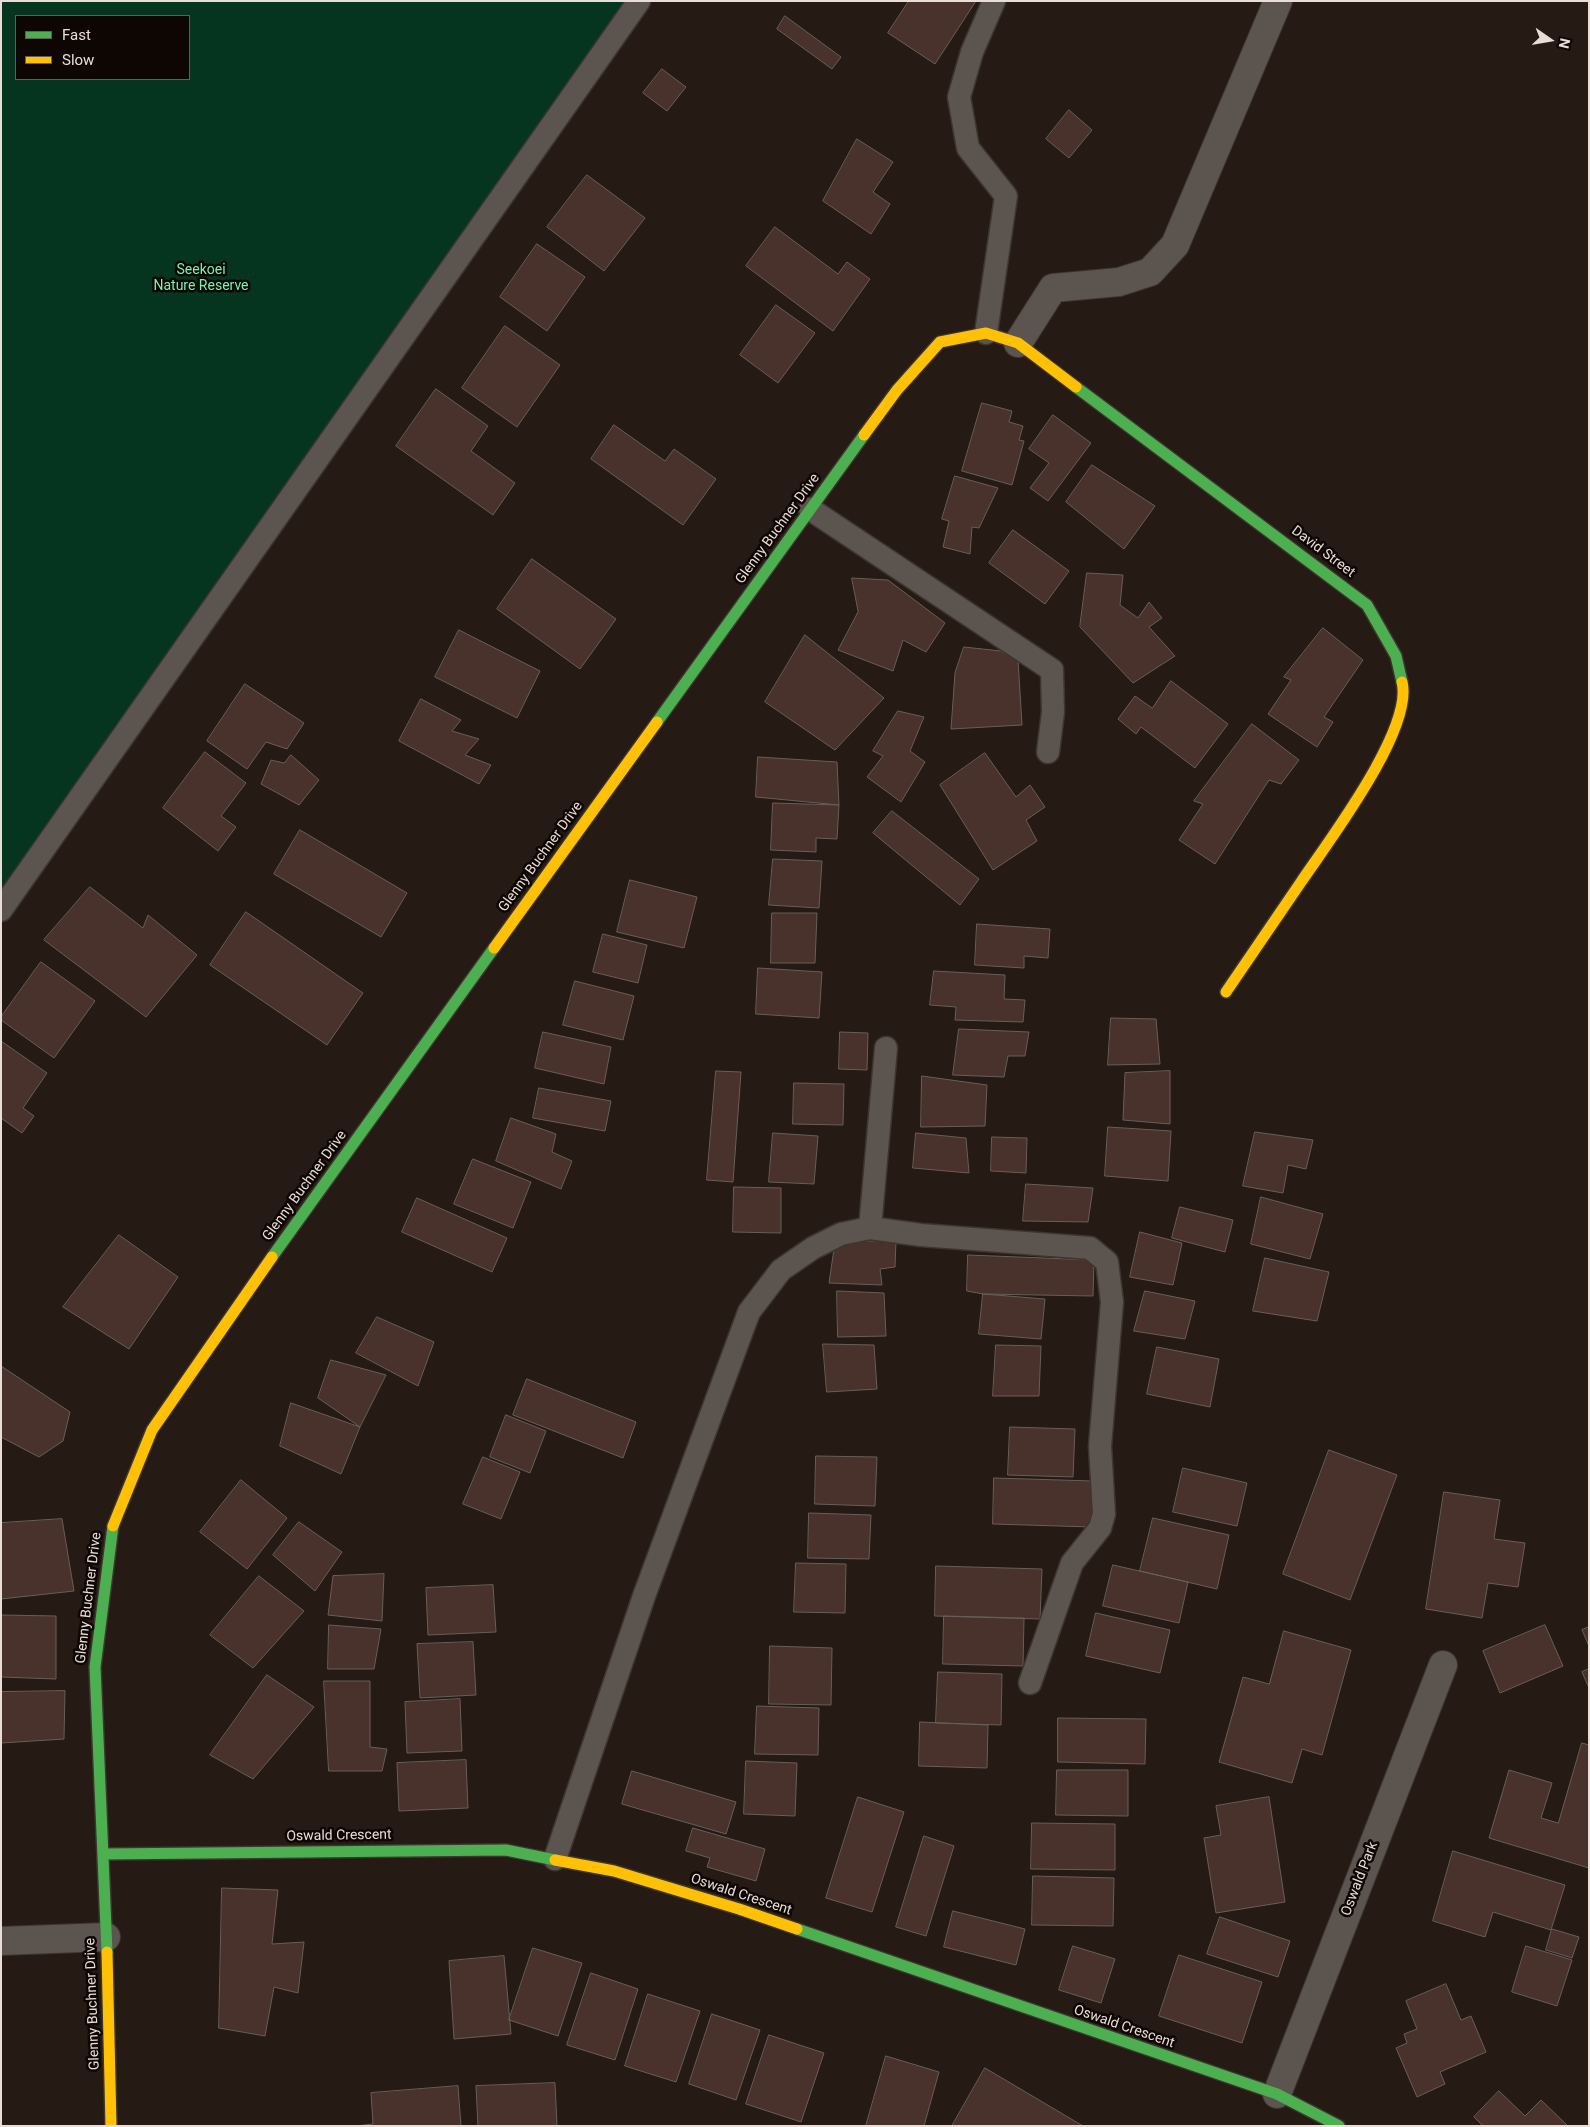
<!DOCTYPE html>
<style>
body{margin:0}
#map{position:relative;width:1590px;height:2127px;overflow:hidden;background:#251a14;font-family:Roboto,sans-serif}
canvas{display:block}
.frame{position:absolute;inset:0;border:2px solid #eaddd6;pointer-events:none}
.legend{position:absolute;left:15px;top:15px;width:175px;height:65px;box-sizing:border-box;background:#0d0603;border:1px solid #655c57;margin:0;padding:6px 9px;list-style:none;font-size:15px;color:#eaddd6}
.legend li{display:flex;align-items:center;gap:10px;height:25px}
.legend b{width:25px;border:1px solid #655c57}
.north{position:absolute;left:1525px;top:15px;width:50px;height:50px;-webkit-text-stroke:4px #0d0603;paint-order:stroke;rotate:103deg;font-size:14px;font-weight:700;line-height:20px;text-align:center;color:#eaddd6}
.north::after{content:'';display:block;margin:auto;width:18px;height:22px;background:#eaddd6;clip-path:polygon(50% 0,100% 100%,50% 72%,0 100%)}
</style>
<div id="map">
<canvas width="1590" height="2127"></canvas>
<div class="frame"></div>
<ul class="legend">
<li><b style="height:6px;background:#4caf50"></b>Fast</li>
<li><b style="height:6px;background:#ffc107"></b>Slow</li>
</ul>
<div class="north">N</div>
</div>
<script>
const ctx = document.querySelector('canvas').getContext('2d');
ctx.lineJoin = 'round';
function fill(path, color) {
  ctx.fillStyle = color;
  ctx.fill(path, 'evenodd');
}
function stroke(path, color, width, dash) {
  ctx.strokeStyle = color;
  ctx.lineWidth = width;
  ctx.lineCap = dash ? 'butt' : 'round';
  ctx.setLineDash(dash || []);
  ctx.stroke(path);
}
function write(font, color, halo, rows, align = 'center') {
  ctx.font = font + ' Roboto,sans-serif';
  ctx.lineWidth = 5;
  ctx.setLineDash([]);
  ctx.textBaseline = 'middle';
  ctx.strokeStyle = halo;
  ctx.fillStyle = color;
  for (const [text, x, y, turn = 0] of rows) {
    ctx.save();
    ctx.translate(x, y);
    ctx.rotate((+turn || 0) * Math.PI / 180);
    ctx.textAlign = isNaN(turn) ? turn : align;
    if (halo) ctx.strokeText(text, 0, 0);
    ctx.fillText(text, 0, 0);
    ctx.restore();
  }
}
const green = new Path2D(`
 M1,1H639L1,910ZM16,16H189V79H16Z`);
const building = new Path2D(`
 M909,1H976L935,64L888,33Z
 M785,16L841,57L832,69L777,29Z
 M662,69L686,87L667,111L643,93Z
 M1069,110L1092,130L1069,158L1046,139Z
 M857,139L893,162L873,192L890,204L871,234L823,201Z
 M587,175L645,218L604,271L547,227Z
 M775,227L838,274L847,262L870,279L833,331L746,266Z
 M537,244L585,277L547,331L500,297Z
 M776,305L815,333L778,383L740,355Z
 M505,326L560,365L517,427L462,388Z
 M436,389L488,426L471,451L515,483L493,515L396,446Z
 M982,403L1012,411L1009,422L1023,426L1019,440L1024,441L1012,485L962,471Z
 M1053,415L1091,443L1048,501L1030,488L1049,463L1029,449Z
 M614,425L665,461L674,449L716,479L683,525L591,459Z
 M1092,465L1155,506L1124,549L1066,502Z
 M955,476L998,488L979,528L972,527L970,554L943,547L949,521L942,519Z
 M1013,530L1069,571L1045,604L989,563Z
 M532,559L616,619L580,669L497,609Z
 M1087,573L1123,575L1120,605L1138,618L1149,602L1162,618L1149,627L1175,656L1133,683L1080,627Z
 M852,578L888,580L945,623L926,652L903,640L893,671L838,650L858,612Z
 M1323,628L1363,660L1324,717L1333,722L1317,747L1268,714L1291,680L1284,677Z
 M459,630L540,671L517,718L435,677Z
 M805,635L884,698L835,750L765,702Z
 M964,647L1001,651L1018,660L1022,725L951,729L955,673Z
 M1171,681L1228,724L1195,768L1141,727L1136,734L1118,719L1135,696L1152,708Z
 M245,684L304,723L287,749L266,742L247,769L207,741Z
 M421,699L461,720L452,731L479,739L465,755L491,765L479,784L399,741Z
 M898,711L924,717L910,751L925,762L901,802L867,777L883,756L873,751Z
 M1252,724L1299,760L1281,784L1269,780L1215,864L1179,840L1203,804L1194,801Z
 M205,752L246,783L221,816L236,827L218,851L163,808Z
 M985,753L1016,797L1030,785L1045,807L1026,820L1037,841L993,870L940,785Z
 M291,755L319,780L299,805L261,784L271,760L284,763Z
 M758,757L837,762L839,805L756,797Z
 M773,803L839,805L837,839L816,838V852L771,850Z
 M892,811L979,879L960,905L873,833Z
 M300,830L407,893L381,937L274,874Z
 M773,859L822,861L819,908L769,905Z
 M630,880L697,897L684,948L617,932Z
 M90,887L143,928L148,915L197,955L146,1017L44,940Z
 M246,912L363,993L327,1045L210,965Z
 M772,913H817L815,963H771Z
 M977,924L1050,929L1048,958L1024,956V968L975,965Z
 M603,934L647,945L638,983L593,972Z
 M41,962L95,1001L54,1058L1,1020V1017Z
 M758,968L822,972L819,1018L756,1014Z
 M934,971L1005,975L1004,999L1025,1000L1023,1022L955,1020L956,1007L930,1005Z
 M575,981L634,996L623,1040L563,1025Z
 M1111,1018L1156,1019L1160,1064L1108,1065Z
 M959,1029L1029,1032L1025,1056H1008L1004,1077L953,1075Z
 M543,1032L611,1047L604,1084L535,1068Z
 M840,1032L868,1033L867,1070L839,1069Z
 M1,1041L47,1073L23,1108L34,1116L22,1133L1,1118Z
 M716,1071L741,1072L733,1182L707,1180Z
 M1170,1071V1124L1123,1120L1125,1073Z
 M922,1076L987,1085L985,1126L921,1127Z
 M794,1083L844,1084L843,1125L793,1124Z
 M539,1088L611,1101L605,1131L533,1118Z
 M511,1118L556,1134L552,1152L572,1161L561,1189L496,1161Z
 M1108,1127L1171,1131L1168,1181L1105,1176Z
 M1255,1132L1313,1140L1306,1169L1288,1165L1283,1193L1243,1186Z
 M773,1133L818,1136L814,1184L769,1182Z
 M916,1133L966,1138L969,1173L913,1168Z
 M992,1137L1027,1138L1026,1173L991,1171Z
 M473,1159L531,1182L513,1228L454,1204Z
 M1026,1184L1093,1188L1088,1222L1023,1221Z
 M734,1187L781,1188V1233L733,1232Z
 M1261,1197L1323,1214L1310,1259L1251,1244Z
 M417,1198L507,1238L492,1272L402,1232Z
 M1180,1207L1233,1220L1225,1252L1172,1238Z
 M1140,1232L1182,1243L1173,1285L1130,1277Z
 M119,1235L178,1277L129,1349L63,1307Z
 M896,1241L895,1267L880,1269L882,1285L829,1283L835,1242Z
 M968,1255L1094,1260L1093,1296L983,1294L967,1291Z
 M1265,1258L1329,1272L1317,1321L1253,1311Z
 M837,1291L884,1293L886,1336L838,1337Z
 M1145,1291L1195,1301L1185,1339L1134,1331Z
 M983,1294L1045,1299L1041,1339L979,1334Z
 M377,1317L434,1342L418,1386L356,1353Z
 M823,1344L874,1345L877,1389L827,1392Z
 M996,1345L1041,1346L1039,1396H993Z
 M1157,1347L1219,1359L1210,1407L1147,1394Z
 M331,1360L386,1375L360,1427L318,1398Z
 M1,1366L70,1412L63,1441L39,1457L1,1437Z
 M527,1379L636,1422L623,1458L513,1415Z
 M291,1403L360,1427L341,1474L280,1446Z
 M506,1415L546,1431L530,1473L490,1457Z
 M1010,1427L1075,1429L1073,1477L1008,1475Z
 M1329,1450L1397,1475L1350,1600L1283,1574Z
 M816,1456L877,1457L875,1506L815,1504Z
 M483,1457L520,1472L501,1519L463,1504Z
 M1183,1468L1247,1483L1237,1526L1173,1512Z
 M994,1478L1093,1481L1092,1527L993,1524Z
 M241,1480L287,1518L247,1569L200,1532Z
 M1444,1492L1500,1500L1494,1539L1525,1543L1518,1587L1488,1583L1482,1618L1426,1609Z
 M809,1513L871,1515L869,1559L808,1558Z
 M1153,1518L1229,1535L1217,1589L1140,1571Z
 M62,1519L74,1591L1,1599V1523Z
 M299,1522L342,1552L315,1591L273,1555Z
 M796,1563L846,1564L845,1613L794,1612Z
 M1113,1565L1188,1582L1179,1623L1103,1606Z
 M936,1566L1042,1569L1040,1619L935,1616Z
 M384,1574L382,1621L328,1615L333,1576Z
 M259,1576L304,1611L253,1668L210,1635Z
 M493,1585L496,1632L428,1635L426,1588Z
 M1096,1613L1170,1630L1160,1673L1086,1656Z
 M1,1615L56,1616V1679L1,1677Z
 M944,1616L1024,1618L1023,1666L943,1664Z
 M329,1625L381,1629L374,1669H328Z
 M1545,1625L1563,1666L1500,1693L1483,1651Z
 M1589,1627V1646L1582,1630Z
 M1284,1631L1351,1650L1322,1755L1302,1749L1292,1783L1219,1762L1243,1677L1269,1684Z
 M473,1642L476,1695L420,1698L417,1644Z
 M770,1646L832,1648L831,1705L769,1704Z
 M1589,1669V1688L1582,1672Z
 M938,1672L1002,1674L1001,1725L936,1723Z
 M267,1675L314,1707L253,1779L210,1755Z
 M324,1681H370V1747L387,1749L382,1771H329Z
 M65,1691L64,1739L1,1743V1692Z
 M460,1699L462,1751L407,1753L405,1702Z
 M757,1706L819,1708L818,1755L755,1754Z
 M1058,1718L1146,1719L1145,1764L1058,1762Z
 M920,1722L988,1725L987,1768L919,1766Z
 M1582,1743L1589,1745V1868L1489,1838L1509,1770L1552,1783L1541,1818L1558,1823Z
 M466,1760L468,1808L399,1811L397,1763Z
 M746,1761L797,1763L795,1816L744,1814Z
 M1057,1770H1128V1816L1056,1815Z
 M632,1771L736,1802L726,1834L622,1804Z
 M858,1797L904,1812L872,1912L826,1898Z
 M1269,1797L1285,1902L1216,1913L1204,1838L1221,1835L1216,1806Z
 M1032,1823L1115,1824V1870L1031,1869Z
 M693,1828L765,1849L756,1881L707,1867L710,1858L686,1851Z
 M924,1836L954,1846L926,1936L896,1927Z
 M1453,1851L1565,1885L1551,1930L1493,1912L1485,1937L1433,1921Z
 M1033,1876L1114,1878L1113,1926L1032,1925Z
 M222,1888L278,1890L272,1944L304,1942L298,1993L274,1987L265,2036L219,2028Z
 M953,1911L1025,1929L1016,1965L944,1947Z
 M1220,1917L1290,1941L1278,1977L1207,1954Z
 M1552,1929L1579,1937L1572,1958L1546,1950Z
 M1073,1946L1115,1959L1101,2003L1059,1990Z
 M1526,1946L1572,1960L1557,2006L1512,1992Z
 M533,1948L582,1963L558,2036L509,2020Z
 M1179,1955L1262,1982L1242,2043L1159,2016Z
 M504,1956L511,2034L454,2039L449,1961Z
 M591,1973L638,1989L615,2060L567,2045Z
 M1446,1984L1461,2020L1471,2016L1486,2052L1440,2072L1445,2084L1417,2097L1396,2048L1407,2043L1404,2034L1417,2029L1406,2001Z
 M648,1994L700,2011L676,2082L625,2066Z
 M712,2014L760,2030L736,2100L689,2084Z
 M769,2035L824,2053L801,2122L746,2104Z
 M886,2056L939,2072L924,2126H866Z
 M985,2068L1083,2126H952Z
 M555,2083L557,2126H478L476,2086Z
 M458,2086L461,2126H355L373,2124L371,2093Z
 M1499,2091L1525,2116L1541,2100L1568,2126H1483L1474,2117Z`);
const lane = new Path2D(`
 M986,333L1006,196L968,148L959,97L972,52L994,1
 M810,509L1052,670L1053,712L1048,752
 M1,910L639,1
 M870,1228L886,1048
 M555,1859L644,1596L749,1312L781,1270L813,1248L841,1234L870,1228L921,1235L1090,1248L1107,1262L1112,1302L1100,1446L1104,1514L1100,1528L1072,1563L1030,1683`);
const street = new Path2D(`
 M1018,343L1053,288L1119,282L1150,272L1175,245L1278,1
 M1,1941L106,1937
 M1277,2094L1443,1665`);
const fast = new Path2D(`
 M1076,387L1367,605L1396,656L1402,682
 M657,722L864,435
 M272,1257L494,948
 M104,1854L506,1850L555,1860
 M797,1929L1277,2094L1339,2126
 M107,1952L95,1667L113,1526`);
const slow = new Path2D(`
 M864,435L897,390L940,342L986,333L1018,343L1076,387
 M494,948L657,722
 M1226,992C1251,955 1276,919 1301,882C1328,842 1414,729 1402,682
 M113,1526L152,1430L272,1257
 M555,1860L614,1871L739,1909L797,1929
 M107,1952L111,2126`);
const parkNames = [
 ["Seekoei",201,270],
 ["Nature Reserve",201,286]
];
const streetNames = [
 ["Glenny Buchner Drive",778,529,-54],
 ["David Street",1323,552,37],
 ["Glenny Buchner Drive",541,857,-54],
 ["Glenny Buchner Drive",305,1186,-54],
 ["Glenny Buchner Drive",89,1598,-83],
 ["Oswald Crescent",339,1836,-1],
 ["Oswald Park",1360,1879,-69],
 ["Oswald Crescent",741,1895,18],
 ["Glenny Buchner Drive",93,2004,-92],
 ["Oswald Crescent",1124,2027,19]
];
fill(green, '#05351e');
fill(building, '#48322b');
stroke(building, '#685e5a', 1);
stroke(lane, '#3d3530', 25);
stroke(street, '#3d3530', 30);
stroke(fast, '#3d3530', 14);
stroke(slow, '#3d3530', 14);
stroke(lane, '#5c544f', 22);
stroke(street, '#5c544f', 28);
stroke(fast, '#4caf50', 11);
stroke(slow, '#ffc107', 11);
write('14px', '#71f7af', '#0d0603', parkNames);
write('14px', '#eaddd6', '#0d0603', streetNames);
</script>
